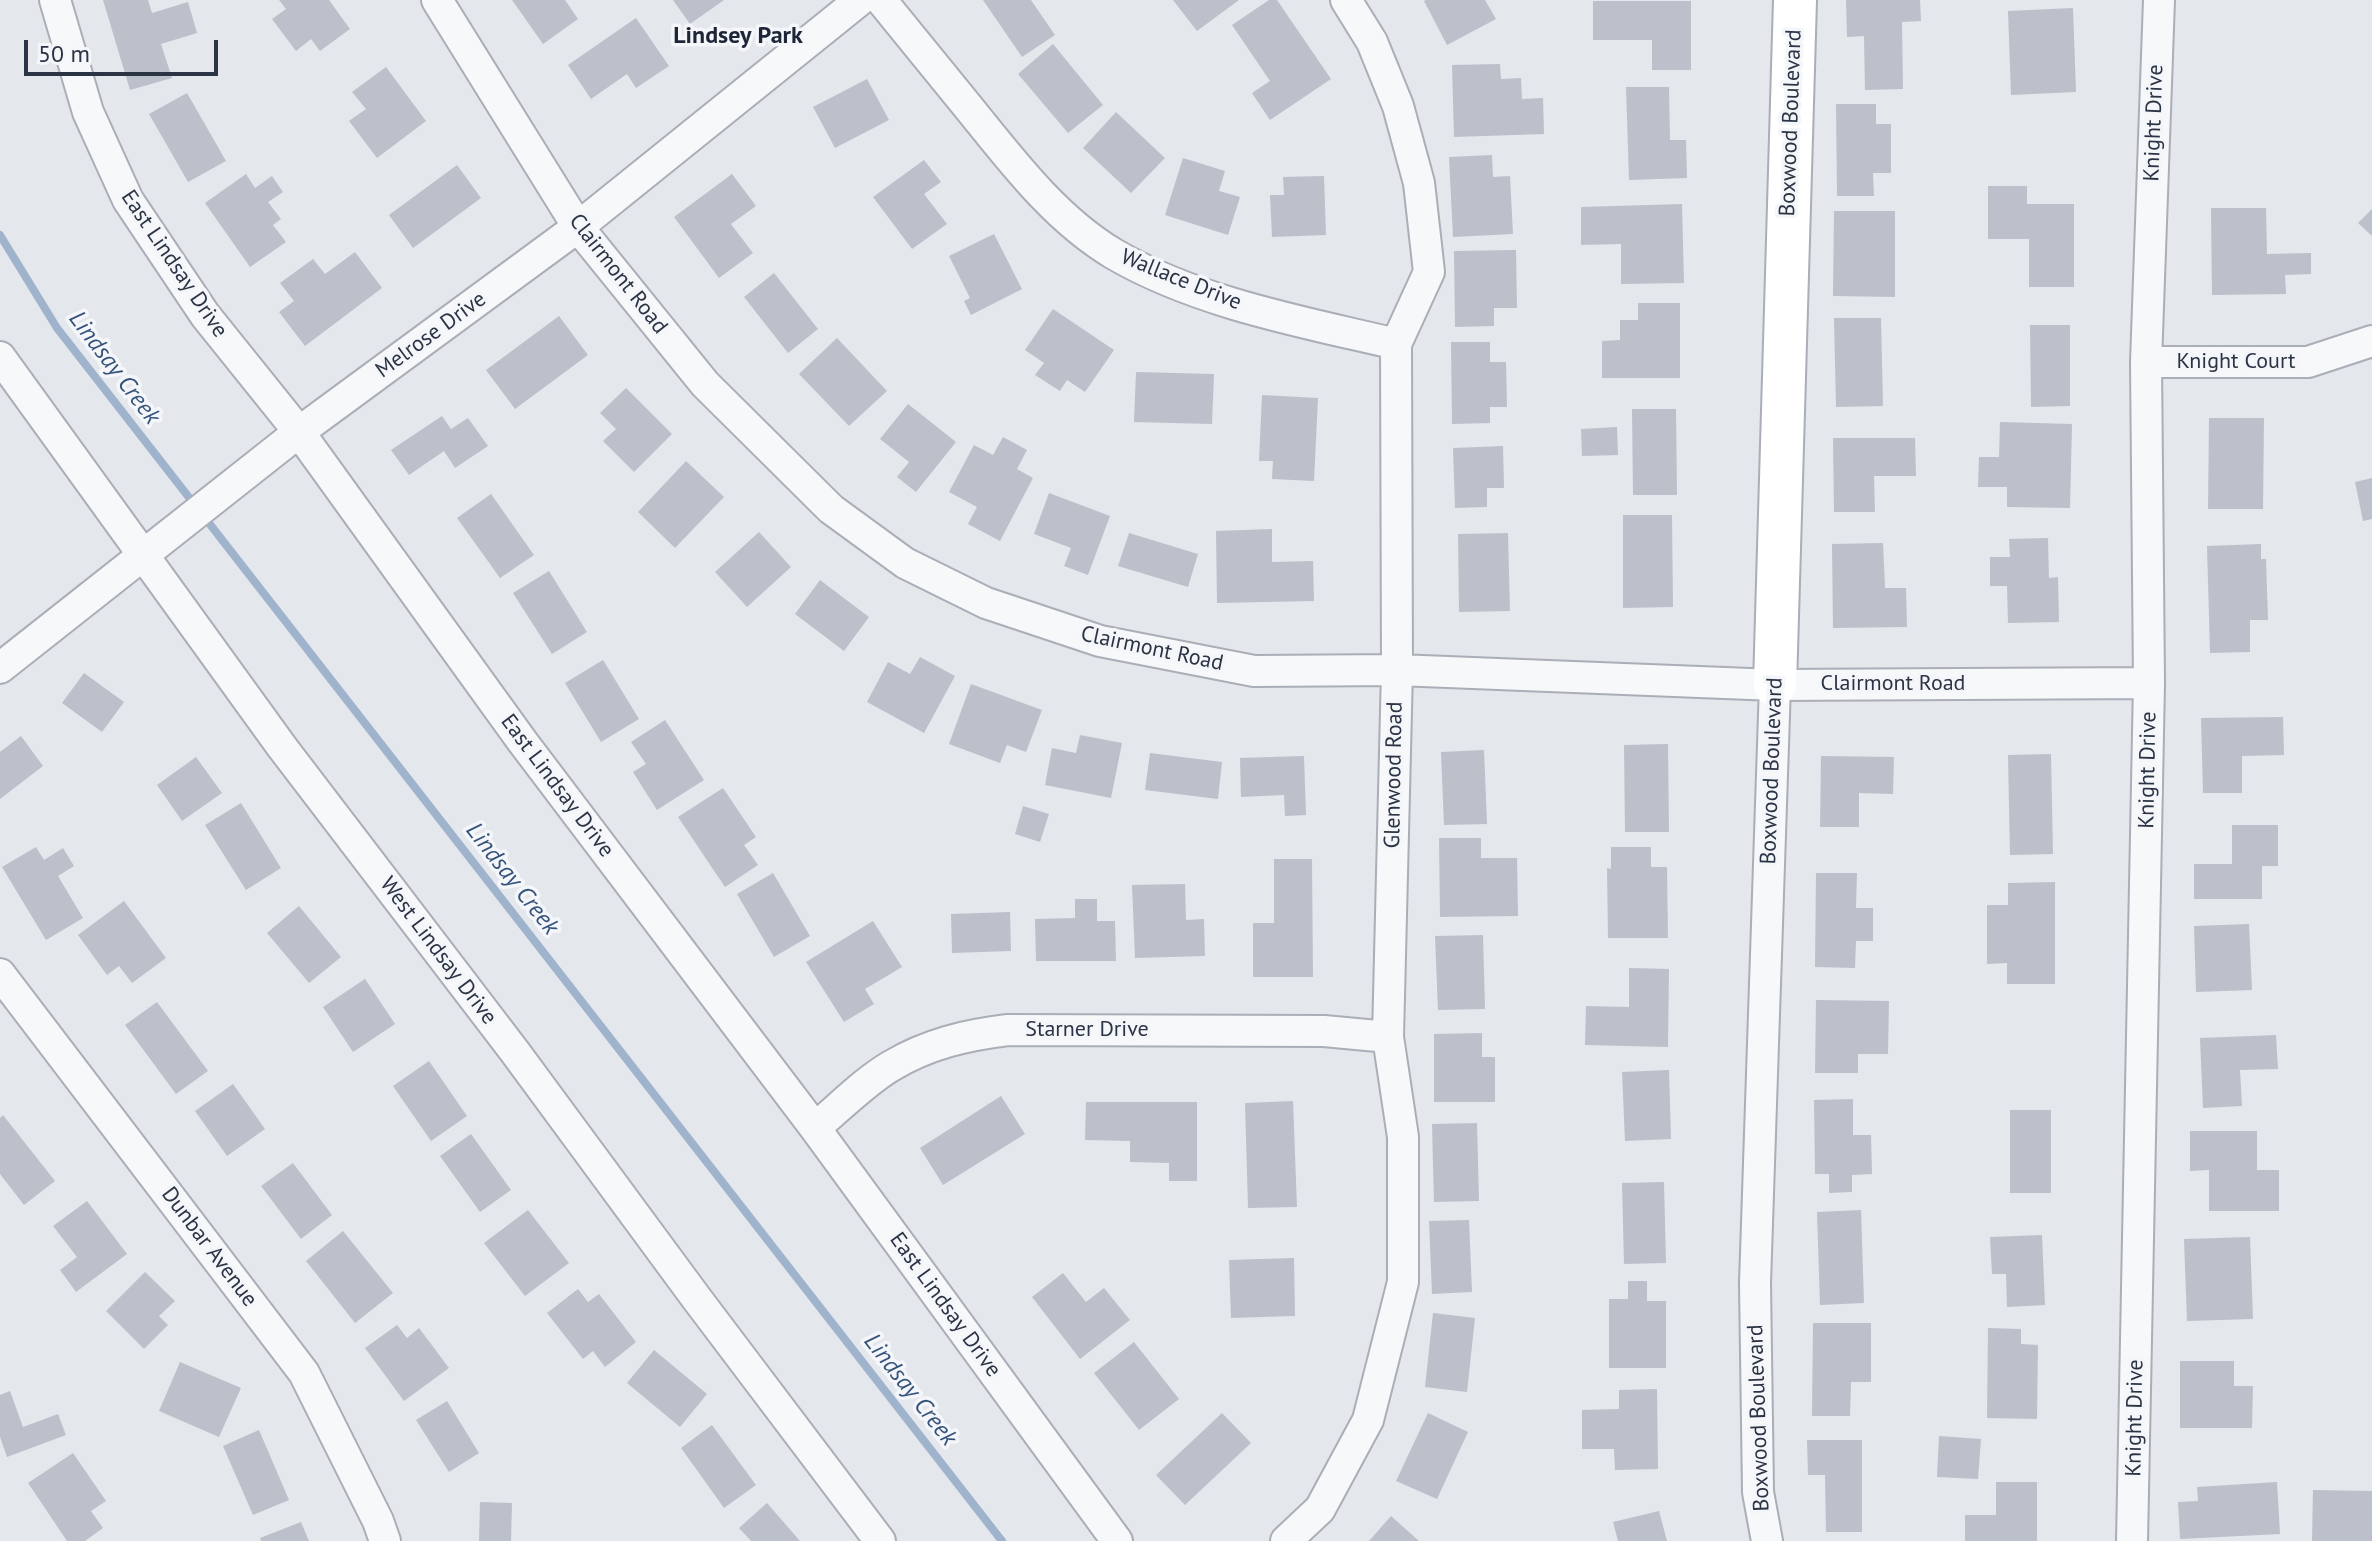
<!DOCTYPE html>
<style>
body{margin:0}
#map{position:relative;width:2372px;height:1541px;overflow:hidden;background:#e4e7ec;font-family:"PT Sans",sans-serif}
canvas{display:block}
.scale{position:absolute;left:24px;top:40px;width:194px;height:36px;box-sizing:border-box;border:4px solid #2b3445;border-top:0;padding-left:10px;font-size:24px;line-height:28px;white-space:nowrap;color:#2b3445;-webkit-text-stroke:6px #f4f6f9;paint-order:stroke}
</style>
<div id="map">
<canvas width="2372" height="1541"></canvas>
<div class="scale">50 m</div>
</div>
<script>
const ctx = document.querySelector('canvas').getContext('2d');
ctx.lineJoin = 'round';
function stroke(path, color, width, dash) {
  ctx.strokeStyle = color;
  ctx.lineWidth = width;
  ctx.lineCap = dash ? 'butt' : 'round';
  ctx.setLineDash(dash || []);
  ctx.stroke(path);
}
function fill(path, color) {
  ctx.fillStyle = color;
  ctx.fill(path, 'evenodd');
}
function write(font, color, halo, rows, align = 'center') {
  ctx.font = font + ' "PT Sans",sans-serif';
  ctx.lineWidth = 7;
  ctx.setLineDash([]);
  ctx.textBaseline = 'middle';
  ctx.strokeStyle = halo;
  ctx.fillStyle = color;
  for (const [text, x, y, turn = 0] of rows) {
    ctx.save();
    ctx.translate(x, y);
    ctx.rotate((+turn || 0) * Math.PI / 180);
    ctx.textAlign = isNaN(turn) ? turn : align;
    if (halo) ctx.strokeText(text, 0, 0);
    ctx.fillText(text, 0, 0);
    ctx.restore();
  }
}
const stream = new Path2D(`
 M0,235L57,328L1002,1541`);
const building = new Path2D(`
 M103,0H148L152,13L188,2L197,33L161,44L172,78L130,90Z
 M279,0H329L350,29L320,51L311,39L296,51L272,19L286,9Z
 M512,0H565L578,19L543,44Z
 M673,0H724L690,24Z
 M983,0H1031L1055,35L1022,57Z
 M1173,0H1239L1197,31Z
 M1269,0H1277L1331,79L1270,120L1252,93L1270,81L1232,25Z
 M1426,0H1485L1496,19L1447,45L1424,1Z
 M1846,0H1920L1921,21L1902,22L1903,89L1865,90L1864,36L1847,37Z
 M1593,1H1691V70H1652V40H1593Z
 M2073,8L2076,92L2011,95L2008,11Z
 M636,18L669,66L636,88L627,74L591,99L568,65Z
 M1053,44L1103,105L1068,133L1018,74Z
 M1500,64L1501,79L1521,78L1522,99L1543,98L1544,134L1454,137L1452,65Z
 M386,67L426,121L377,158L349,121L366,109L352,92Z
 M867,79L889,120L835,148L813,107Z
 M1626,87H1669L1670,140H1686L1687,178L1629,180Z
 M187,93L226,161L188,182L149,114Z
 M1836,104H1876V124H1891V173H1873L1874,196H1837Z
 M1116,112L1165,158L1131,193L1083,148Z
 M1492,155L1493,177L1510,176L1513,234L1453,237L1449,157Z
 M1183,158L1225,171L1219,191L1240,197L1228,235L1165,215Z
 M924,160L941,182L924,194L947,224L912,249L873,197Z
 M457,165L481,198L413,248L389,215Z
 M246,174L255,188L272,176L283,192L268,202L281,219L273,225L286,242L250,267L205,203Z
 M732,174L756,206L731,224L753,253L719,278L674,217Z
 M1324,176L1326,235L1272,237L1270,195H1284L1283,177Z
 M1988,186H2027V204H2074V287H2029V239H1988Z
 M1682,204L1684,283L1621,284V244L1581,245V207Z
 M2211,208H2266L2267,254L2311,253V274L2285,275L2286,294L2212,295Z
 M2372,209V236L2358,223Z
 M1834,211H1895V297L1833,296Z
 M994,234L1022,289L971,315L964,301L970,298L949,256Z
 M1516,250L1517,308H1494V326L1455,327L1454,251Z
 M355,252L382,288L305,346L279,312L294,301L280,283L313,259L325,274Z
 M774,273L818,329L788,353L744,297Z
 M1638,303H1680V378H1602V341L1620,340V320H1638Z
 M1053,309L1114,350L1085,392L1067,380L1060,391L1035,375L1044,363L1025,350Z
 M559,316L588,355L515,409L486,370Z
 M1834,318H1881L1883,406L1836,407Z
 M2030,325H2070V406L2031,407Z
 M837,338L887,391L849,426L799,374Z
 M1451,342H1490V362H1506L1507,407H1490V423L1452,424Z
 M1136,372L1214,374L1212,424L1134,422Z
 M626,388L672,434L634,472L603,441L616,429L600,413Z
 M1262,395L1318,398L1314,481L1272,479L1273,461H1259Z
 M908,404L956,442L916,492L897,477L909,462L880,439Z
 M1632,409H1676L1677,495H1633Z
 M442,416L451,429L468,418L488,446L455,468L444,451L409,475L391,450Z
 M2209,418H2264L2263,509H2208Z
 M2000,422L2072,424L2070,508L2007,507V487H1978L1979,457H1999Z
 M1617,427L1618,455L1582,456L1581,429Z
 M1003,437L1027,450L1017,469L1033,478L1000,541L968,524L977,507L949,492L974,445L993,455Z
 M1833,438H1915L1916,476H1874L1875,512H1834Z
 M1503,446L1504,488H1487V507L1455,508L1453,448Z
 M686,461L724,497L675,548L638,512Z
 M2372,478V519L2363,521L2355,482Z
 M1049,493L1110,516L1088,575L1064,566L1071,548L1034,534Z
 M491,494L534,555L500,578L457,518Z
 M1623,515H1672L1673,607L1623,608Z
 M1272,529V562L1313,561L1314,601L1217,603L1216,531Z
 M759,532L791,567L747,607L715,572Z
 M1129,533L1198,554L1188,587L1118,566Z
 M1508,533L1510,611L1459,612L1458,534Z
 M2048,538L2049,578L2058,577L2059,622L2008,623L2007,586H1990V557H2010L2009,539Z
 M1883,543L1885,588H1906L1907,627L1833,628L1832,544Z
 M2261,544V559H2266L2268,620H2250V652L2210,653L2207,546Z
 M549,571L587,632L552,654L513,593Z
 M820,580L869,617L844,651L795,614Z
 M920,657L955,676L924,733L867,702L888,662L910,674Z
 M603,660L639,719L601,742L565,683Z
 M84,673L124,702L102,732L62,703Z
 M971,684L1042,710L1026,752L1007,745L1000,763L949,744Z
 M2283,717L2284,755L2242,756V793H2203L2201,718Z
 M665,720L704,780L657,810L633,772L646,764L631,742Z
 M1080,735L1122,743L1111,798L1045,785L1052,748L1076,753Z
 M21,736L43,766L0,799V752Z
 M1668,744L1669,832H1625L1624,745Z
 M1484,750L1487,824L1444,825L1441,752Z
 M1150,753L1222,762L1218,799L1145,790Z
 M2051,754L2053,854L2010,855L2008,755Z
 M1304,756L1306,815L1285,816L1284,795L1241,797L1240,758Z
 M1821,756L1894,757L1893,794L1859,793V827H1820Z
 M196,757L222,793L182,821L157,785Z
 M723,788L756,837L744,845L758,865L725,887L678,817Z
 M241,803L281,868L246,890L205,825Z
 M1023,806L1049,814L1040,842L1015,834Z
 M2232,825H2278V866H2262V899H2194V864H2232Z
 M1439,838H1481V858H1517L1518,916L1440,917Z
 M36,847L44,860L63,848L74,866L58,876L83,918L46,940L2,867Z
 M1611,847H1651V867H1667L1668,938H1608L1607,868L1611,869Z
 M1274,859H1312L1313,977H1253V923H1274Z
 M773,873L810,936L774,957L737,894Z
 M1816,873H1857L1856,908H1873V941H1856L1855,968L1815,967Z
 M2055,882V984H2007V963L1987,964V905H2008V883Z
 M1185,884L1186,920L1204,919L1205,956L1135,958L1132,885Z
 M1075,899H1097V921H1115L1116,961H1036L1035,919L1075,918Z
 M124,901L166,958L132,983L119,966L107,975L78,935Z
 M299,906L341,957L309,983L267,933Z
 M1010,912L1011,951L952,953L951,914Z
 M873,921L902,967L865,989L874,1004L844,1022L806,962Z
 M2249,924L2252,990L2196,992L2194,926Z
 M1483,935L1485,1009L1438,1010L1435,936Z
 M1629,968L1669,969L1668,1047L1585,1045L1586,1006L1629,1007Z
 M365,979L395,1024L353,1052L323,1007Z
 M1816,1000L1889,1001L1888,1054H1858V1073H1815Z
 M157,1002L208,1071L176,1094L125,1025Z
 M1482,1033V1057H1495V1102H1434V1034Z
 M2276,1035L2278,1069L2240,1070L2242,1106L2203,1108L2200,1038Z
 M429,1061L467,1116L431,1141L393,1086Z
 M1669,1070L1671,1139L1625,1141L1622,1072Z
 M233,1084L265,1129L227,1156L195,1111Z
 M1001,1096L1025,1134L943,1185L920,1148Z
 M1853,1099V1135H1871L1872,1174L1852,1175V1192L1829,1193V1174H1815L1814,1100Z
 M1293,1101L1297,1207L1248,1208L1245,1103Z
 M1086,1102H1197V1181H1169V1163L1130,1162V1141L1085,1140Z
 M2010,1110H2051V1193H2010Z
 M3,1115L55,1181L24,1205L0,1174V1118Z
 M1477,1123L1479,1201L1434,1202L1432,1124Z
 M2190,1131H2257V1170H2279V1211H2209V1170L2190,1171Z
 M471,1134L511,1190L480,1212L440,1156Z
 M293,1163L332,1215L301,1239L261,1186Z
 M1664,1182L1666,1263L1624,1264L1622,1183Z
 M87,1201L127,1254L76,1292L60,1270L77,1257L53,1226Z
 M528,1210L569,1263L525,1296L484,1243Z
 M1861,1210L1864,1303L1820,1305L1817,1212Z
 M1469,1220L1472,1292L1432,1294L1429,1221Z
 M343,1231L393,1293L355,1323L306,1261Z
 M2042,1235L2045,1305L2007,1307L2006,1274H1992L1990,1237Z
 M2250,1237L2253,1319L2187,1321L2184,1239Z
 M1294,1258L1295,1316L1231,1318L1229,1260Z
 M145,1272L175,1301L159,1316L168,1325L144,1349L106,1311Z
 M1063,1273L1086,1302L1104,1288L1130,1320L1080,1359L1032,1297Z
 M1628,1281H1647V1301H1666V1368H1609V1299H1628Z
 M578,1289L588,1302L599,1294L636,1342L605,1367L593,1351L583,1359L547,1313Z
 M1433,1313L1475,1318L1467,1392L1425,1387Z
 M1813,1323H1871V1382H1851L1850,1416H1812Z
 M397,1325L407,1338L419,1328L449,1368L404,1401L365,1348Z
 M1988,1328L2021,1329V1344L2038,1345L2037,1419L1987,1418Z
 M1134,1342L1179,1399L1139,1430L1094,1373Z
 M654,1350L707,1394L680,1427L627,1383Z
 M2180,1361H2234V1386H2253L2252,1428H2180Z
 M180,1362L241,1388L219,1437L159,1411Z
 M1657,1389L1658,1469L1615,1470L1614,1449H1582V1410L1619,1409V1390Z
 M10,1391L23,1427L58,1414L66,1435L7,1457L0,1437V1395Z
 M447,1401L479,1453L449,1472L416,1420Z
 M1222,1413L1251,1443L1185,1505L1156,1475Z
 M1428,1413L1468,1432L1437,1499L1396,1481Z
 M712,1425L756,1485L724,1508L681,1448Z
 M259,1430L289,1500L253,1515L223,1446Z
 M1939,1436L1981,1439L1978,1479L1937,1477Z
 M1807,1440H1862V1532H1826L1825,1475H1808Z
 M73,1453L106,1501L91,1511L103,1528L85,1541H67L28,1483Z
 M1996,1482H2037V1541H1965V1515H1996Z
 M2277,1482L2280,1534L2180,1539L2178,1502L2198,1501L2197,1487Z
 M2313,1490L2372,1491V1541H2312Z
 M480,1502L512,1503L511,1541H479Z
 M767,1503L800,1541H751L739,1528Z
 M1659,1511L1667,1541H1618L1613,1522Z
 M1391,1516L1419,1541H1369Z
 M301,1522L309,1541H261L260,1538Z`);
const street = new Path2D(`
 M55,0L88,112L128,200L205,315L299,432L522,741L815,1128L1117,1541
 M437,0L578,227L705,384L831,509L905,563L986,603L1100,641L1254,671L1397,670L1775,685L2149,683
 M881,0C912,38 942,75 973,113C1014,164 1057,220 1114,254C1198,303 1303,322 1396,344
 M0,357L282,747L515,1052L697,1299L880,1541
 M2146,362H2308L2372,341
 M0,668L299,432L578,227L860,0
 M0,974L304,1373L378,1521L385,1541
 M815,1128C839,1108 864,1082 891,1066C928,1044 966,1035 1008,1030L1324,1031L1388,1037
 M1286,1541L1320,1509L1368,1420L1403,1282V1137L1388,1037L1397,670L1396,344L1429,272L1419,183L1398,106L1372,42L1346,0
 M1767,1541L1758,1492L1755,1283L1775,685
 M2132,1541L2149,683L2146,362L2159,0`);
const secondary = new Path2D(`
 M1775,685L1795,0`);
const streetNames = [
 ["Boxwood Boulevard",1791,123,-88],
 ["Knight Drive",2154,123,-88],
 ["East Lindsay Drive",174,264,56],
 ["Clairmont Road",618,274,52],
 ["Wallace Drive",1181,280,22],
 ["Melrose Drive",431,335,-36],
 ["Knight Court",2236,362],
 ["Clairmont Road",1152,649,12],
 ["Clairmont Road",1893,684],
 ["Knight Drive",2148,770,-89],
 ["Boxwood Boulevard",1772,771,-88],
 ["Glenwood Road",1394,775,-89],
 ["East Lindsay Drive",557,786,53],
 ["West Lindsay Drive",438,951,53],
 ["Starner Drive",1087,1030],
 ["Dunbar Avenue",209,1247,53],
 ["East Lindsay Drive",945,1305,54],
 ["Boxwood Boulevard",1759,1418,-92],
 ["Knight Drive",2135,1418,-89]
];
const neighbourhoodNames = [
 ["Lindsey Park",738,36]
];
const waterNames = [
 ["Lindsay Creek",114,368,53],
 ["Lindsay Creek",512,879,52],
 ["Lindsay Creek",910,1390,52]
];
stroke(stream, '#9fb4cc', 8);
fill(building, '#bbc0ca');
stroke(street, '#a9aeb7', 34);
stroke(secondary, '#a9aeb7', 46);
stroke(street, '#f7f8fa', 30);
stroke(secondary, '#fff', 42);
write('22px', '#2b3445', '#f4f6f9', streetNames);
write('bold 24px', '#1d2536', '#f4f6f9', neighbourhoodNames);
write('italic 24px', '#34527a', '#f4f6f9', waterNames);
</script>
